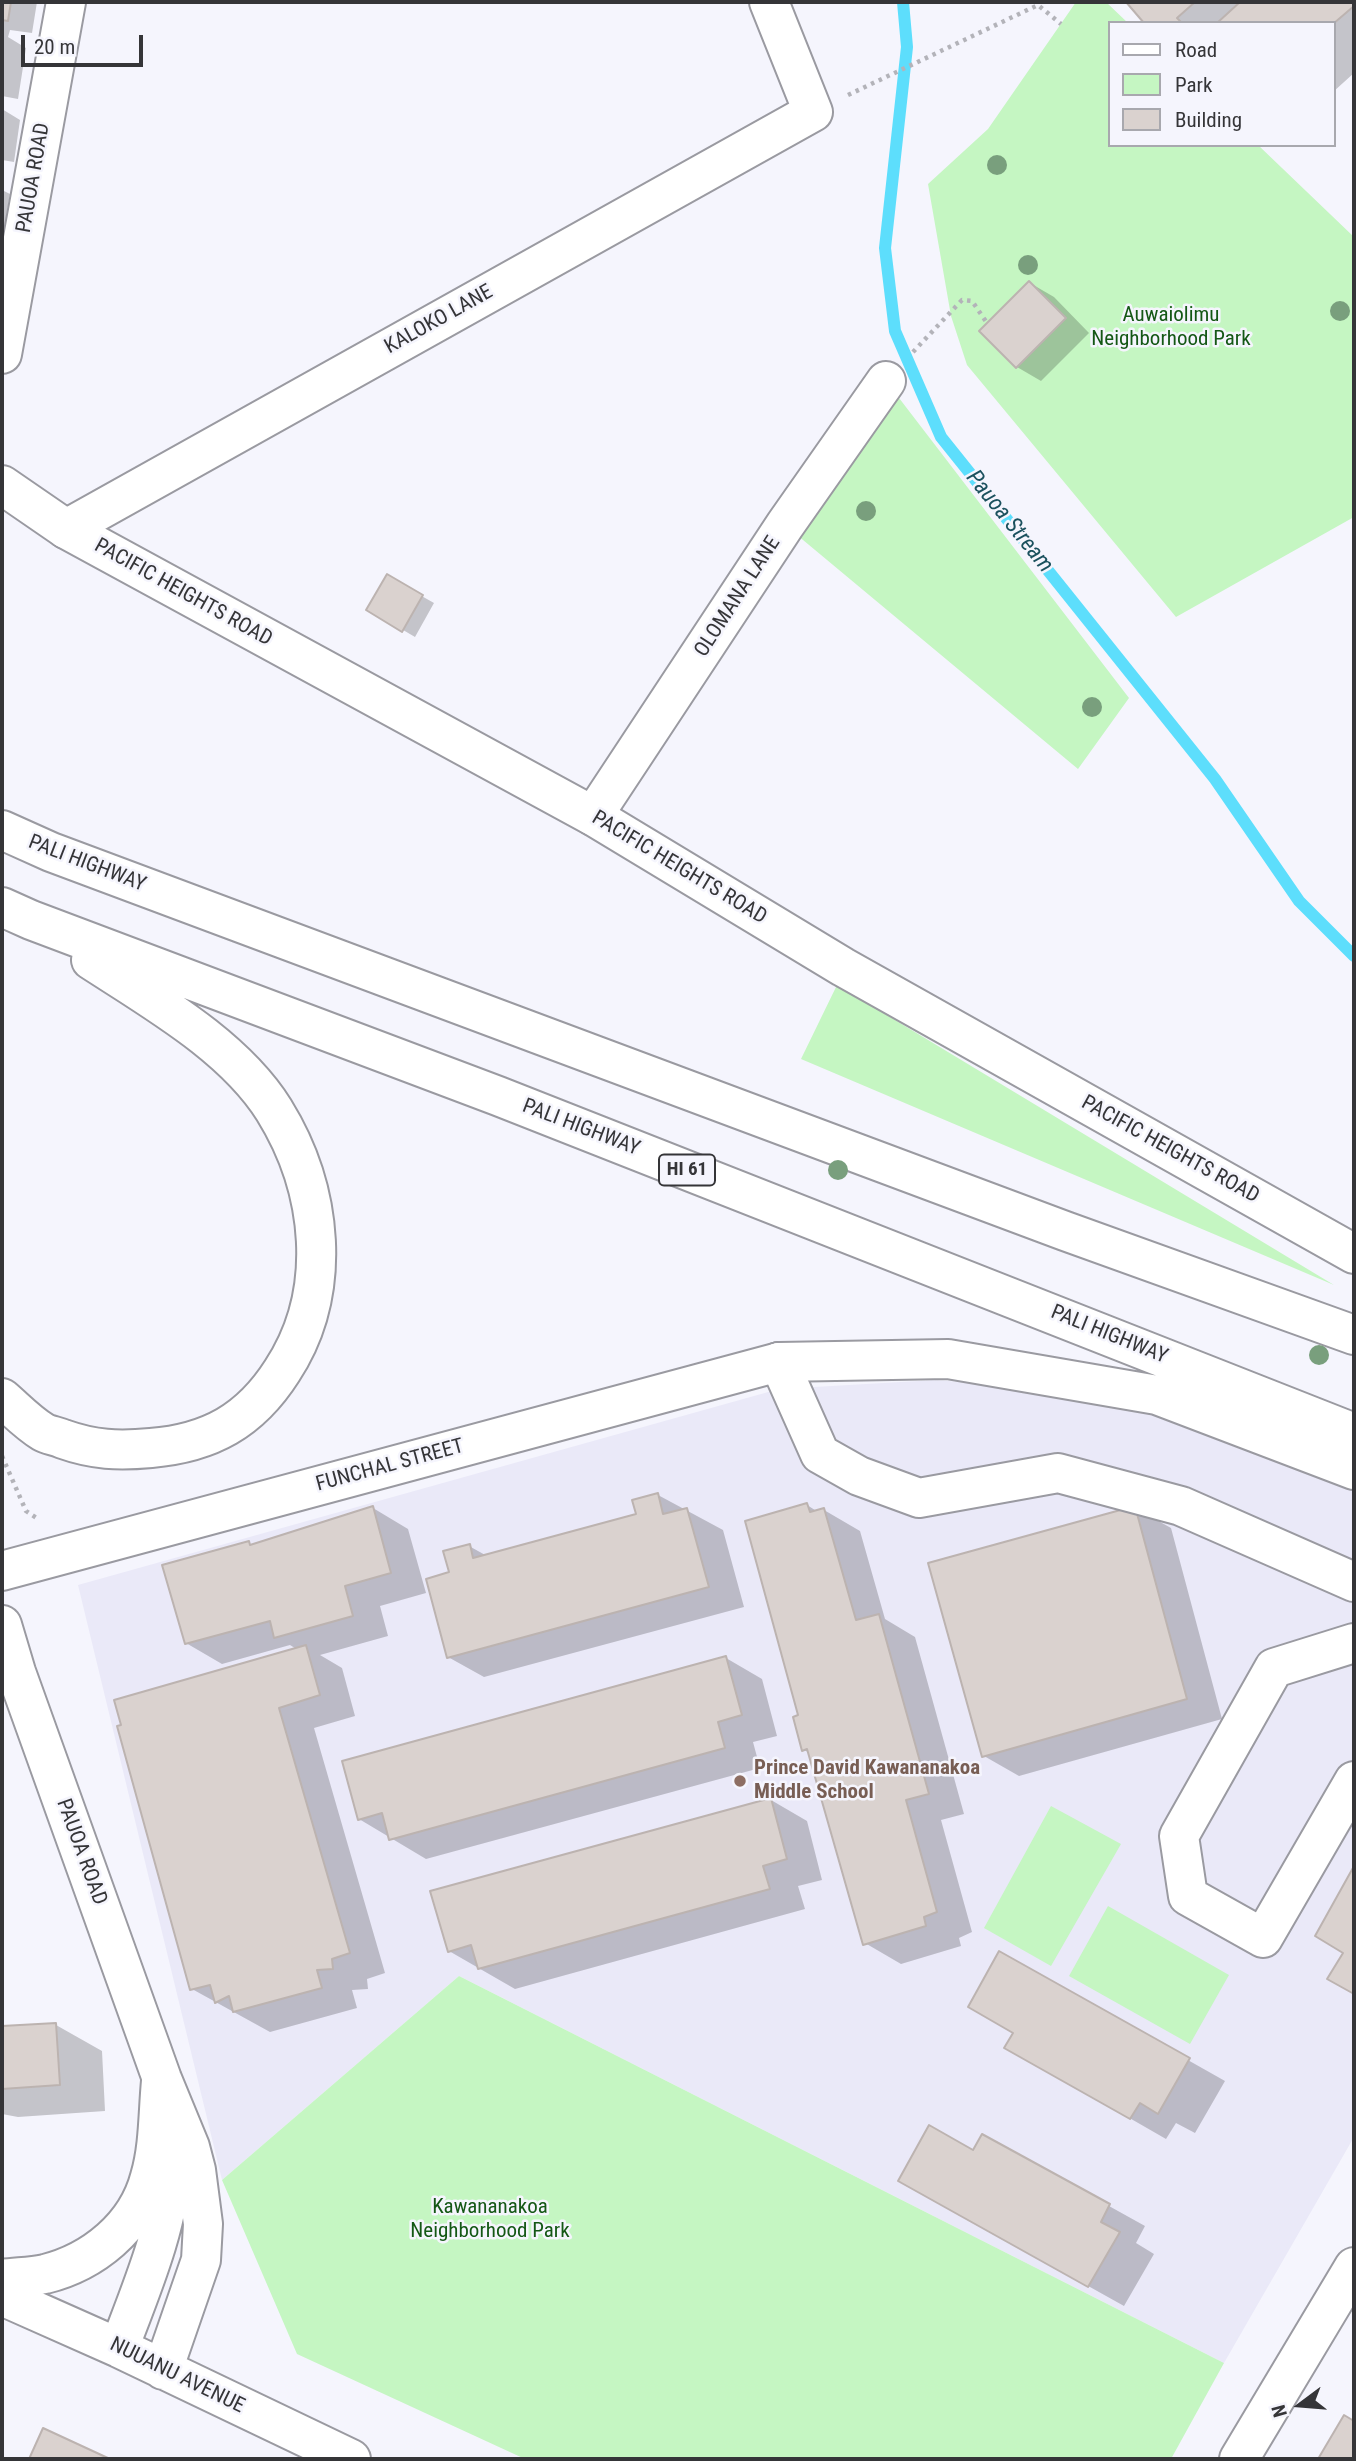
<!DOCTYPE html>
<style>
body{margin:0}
#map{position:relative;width:1356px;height:2461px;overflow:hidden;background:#f5f5fd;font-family:"Roboto Condensed",sans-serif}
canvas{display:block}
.frame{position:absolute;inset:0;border:4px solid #353538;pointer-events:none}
.legend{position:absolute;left:1108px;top:21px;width:228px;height:126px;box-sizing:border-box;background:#f5f5fd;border:2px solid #a8a8ae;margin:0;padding:9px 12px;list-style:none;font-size:21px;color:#353538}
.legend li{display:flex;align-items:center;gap:14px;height:35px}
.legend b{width:35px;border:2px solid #a8a8ae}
.north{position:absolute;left:1265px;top:2370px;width:70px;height:70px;-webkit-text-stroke:5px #f5f5fd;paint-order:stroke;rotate:254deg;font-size:19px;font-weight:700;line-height:28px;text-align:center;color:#353538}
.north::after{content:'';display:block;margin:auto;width:24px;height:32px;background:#353538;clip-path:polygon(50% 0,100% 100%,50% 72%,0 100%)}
.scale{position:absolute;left:21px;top:35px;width:122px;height:32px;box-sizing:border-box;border:4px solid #353538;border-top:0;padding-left:9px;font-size:21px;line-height:24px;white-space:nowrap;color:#353538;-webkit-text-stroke:5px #f5f5fd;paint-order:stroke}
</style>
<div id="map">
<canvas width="1356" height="2461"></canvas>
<div class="frame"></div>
<ul class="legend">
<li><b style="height:9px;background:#fff"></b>Road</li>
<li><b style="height:19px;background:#c5f6c2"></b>Park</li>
<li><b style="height:19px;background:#dad2cf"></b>Building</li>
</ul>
<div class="north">N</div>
<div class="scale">20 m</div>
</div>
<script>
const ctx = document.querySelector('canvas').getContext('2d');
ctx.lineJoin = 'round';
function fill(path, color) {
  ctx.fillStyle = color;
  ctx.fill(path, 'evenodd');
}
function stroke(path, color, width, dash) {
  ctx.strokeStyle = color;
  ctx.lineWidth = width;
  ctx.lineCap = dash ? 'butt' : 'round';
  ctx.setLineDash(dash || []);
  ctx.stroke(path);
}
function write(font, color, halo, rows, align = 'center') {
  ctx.font = font + ' "Roboto Condensed",sans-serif';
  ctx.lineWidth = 5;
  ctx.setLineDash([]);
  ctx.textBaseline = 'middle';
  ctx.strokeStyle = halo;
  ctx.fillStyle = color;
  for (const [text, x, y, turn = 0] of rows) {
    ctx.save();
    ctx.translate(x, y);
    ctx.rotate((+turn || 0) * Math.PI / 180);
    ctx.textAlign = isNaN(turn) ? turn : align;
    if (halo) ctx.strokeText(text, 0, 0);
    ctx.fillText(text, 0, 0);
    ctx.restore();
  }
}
const built = new Path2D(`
 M936,1380L1046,1389L1175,1419L1354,1488V2137L1224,2363L459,1976L222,2180L78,1585L779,1389Z`);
const green = new Path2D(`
 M1076,2H1106L1128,23H1109V145H1258L1354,237V517L1176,617L967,365L951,316L928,184L988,129Z
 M886,381L1129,698L1078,769L785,525Z
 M837,985L1334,1285L801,1059Z
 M1051,1806L1121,1844L1051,1966L984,1928Z
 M1108,1906L1229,1975L1190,2044L1069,1976Z
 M459,1976L1224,2363L1171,2459H525L297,2354L222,2180Z`);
const shadow = new Path2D(`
 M2,2H37L32,33L10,30L8,37L26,48L18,99L2,96Z
 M1128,2H1354V73L1333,92V23H1146Z
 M2,109L20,120L14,162L2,160Z
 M2,190L10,194L2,241Z
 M1030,283L1054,297L1089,333L1041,381L1017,367Z
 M388,577L434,603L415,637L369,610Z
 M658,1495L723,1530L744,1607L484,1677L448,1657L451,1573L469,1546L487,1556L638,1516Z
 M807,1505L818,1512L824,1510L860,1531L885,1619L915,1637L964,1814L941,1820L972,1932L959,1938L961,1946L901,1964L865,1943L810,1753L804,1750L800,1717Z
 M373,1508L408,1529L426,1593L380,1606L388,1636L320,1655L342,1668L355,1716L314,1728L385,1973L367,1979L368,1989L352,1990L357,2008L270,2032L192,1989L120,1727L298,1650L290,1645L222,1664L186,1643L248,1543L253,1545Z
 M1135,1508L1171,1528L1222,1719L1019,1776L984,1756Z
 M726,1658L762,1679L777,1736L753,1742L760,1768L426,1859L359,1819Z
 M771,1800L807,1821L822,1880L798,1886L805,1909L515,1989L449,1951Z
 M1354,1870V1993L1330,1978L1346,1952L1317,1935Z
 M1000,1954L1225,2081L1195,2133L1176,2123L1166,2139L1006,2047L1015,2032Z
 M56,2025L102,2051L105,2111L18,2117L2,2114V2027Z
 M983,2136L1145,2226L1136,2243L1154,2254L1124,2306L936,2201L974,2153Z`);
const stream = new Path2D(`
 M903,2L907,47L885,248L895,331L941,437L1215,779L1299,901L1354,956`);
const building = new Path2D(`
 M2,2H11L8,21L2,20Z
 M1126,2H1195L1177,18L1182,23H1144Z
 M1240,2H1354V6L1333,24L1217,23Z
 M1029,281L1066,318L1016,368L979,331Z
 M387,574L423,595L402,632L366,610Z
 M658,1493L663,1514L687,1508L709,1587L447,1658L426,1579L449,1572L443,1551L470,1544L473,1558L636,1514L632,1500Z
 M807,1503L810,1512L824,1508L856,1620L879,1614L929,1794L906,1800L937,1912L924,1917L926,1926L863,1945L807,1749L802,1751L793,1717L798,1715L745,1521Z
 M373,1506L391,1573L345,1586L353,1616L274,1638L270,1621L185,1644L162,1565L249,1541L250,1545Z
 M1135,1506L1187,1699L982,1757L928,1563Z
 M306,1645L320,1695L279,1708L350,1953L332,1959L333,1969L317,1970L322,1988L233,2012L229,1996L215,2003L210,1985L190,1990L117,1726L121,1725L114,1700Z
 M726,1656L742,1715L718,1722L725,1748L389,1840L382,1813L358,1820L342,1761Z
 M771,1798L787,1859L763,1866L770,1889L478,1969L471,1945L448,1952L430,1891Z
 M1354,1866V1994L1327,1979L1343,1953L1315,1936Z
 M999,1951L1190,2058L1158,2114L1140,2103L1130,2119L1004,2048L1013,2033L968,2007Z
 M56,2023L60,2085L2,2089V2026Z
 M929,2125L973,2150L982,2134L1110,2204L1101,2222L1120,2232L1088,2287L898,2181Z
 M1344,2415L1354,2421V2459H1318Z
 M43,2428L110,2459H29Z`);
const path = new Path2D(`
 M848,95L1038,5L1061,24
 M913,352L962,300L972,301L987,323
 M2,1456L26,1511L38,1519`);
const minor = new Path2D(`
 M66,529L813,112L769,2
 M593,816L785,525L886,381
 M779,1362L820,1454L859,1476L919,1498L1058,1473L1181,1506L1354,1582
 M1354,1643L1274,1668L1179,1836L1188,1896L1263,1938L1354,1781
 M1239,2459L1354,2267`);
const major = new Path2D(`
 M2,354L66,2
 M2,485L66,529L593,816L843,967L1354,1254
 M2,1571L779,1362
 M2,1625L16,1672L162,2079L190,2147L196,2170L203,2224L201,2260L163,2370
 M2,2279C16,2277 31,2277 45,2274C93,2262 137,2227 150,2177C159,2147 158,2112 161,2081
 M2,2296L119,2348L351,2459
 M119,2348C139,2295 171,2220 171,2164`);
const highway = new Path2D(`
 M2,830L51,852L1065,1231L1354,1335
 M2,907L31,920L498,1096L1354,1433
 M779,1362L948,1359L1157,1395L1354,1470
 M2,1398C15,1409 28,1423 43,1432C48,1435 56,1436 63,1439C94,1450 118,1451 151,1448C210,1443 250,1421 282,1371C334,1292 323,1189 274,1110C234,1046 154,1001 91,960`);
const trees = [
 [997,165],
 [1028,265],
 [1340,311],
 [866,511],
 [1092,707],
 [838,1170],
 [1319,1355]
];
const markers = [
 [740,1781,7,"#8d6e63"]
];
const shields = [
 [687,1170,56]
];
const shieldNames = [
 ["HI 61",687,1170]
];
const streetNames = [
 ["PAUOA ROAD",34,178,-80],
 ["KALOKO LANE",439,320,-29],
 ["PACIFIC HEIGHTS ROAD",183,593,29],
 ["OLOMANA LANE",738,597,-57],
 ["PALI HIGHWAY",87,864,21],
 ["PACIFIC HEIGHTS ROAD",679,868,31],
 ["PALI HIGHWAY",581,1128,21],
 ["PACIFIC HEIGHTS ROAD",1170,1150,29],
 ["PALI HIGHWAY",1109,1335,22],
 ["FUNCHAL STREET",390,1466,-15],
 ["PAUOA ROAD",81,1852,70],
 ["NUUANU AVENUE",177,2376,26]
];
const parkNames = [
 ["Auwaiolimu",1171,316],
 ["Neighborhood Park",1171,340],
 ["Kawananakoa",490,2208],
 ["Neighborhood Park",490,2232]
];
const educationNames = [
 ["Prince David Kawananakoa",754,1769],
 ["Middle School",754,1793]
];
const waterNames = [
 ["Pauoa Stream",1009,522,51]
];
fill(built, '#eae9f8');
fill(green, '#c5f6c2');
fill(shadow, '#0003');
stroke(stream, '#5ddefc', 12);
fill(building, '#dad2cf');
stroke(building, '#bcb3b0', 2);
stroke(minor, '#9a9aa1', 42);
stroke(major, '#9a9aa1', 42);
stroke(highway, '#9a9aa1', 42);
stroke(path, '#b3b3b9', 4.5, [3.5, 5]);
stroke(minor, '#fff', 38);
stroke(major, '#fff', 38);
stroke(highway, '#fff', 38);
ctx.fillStyle = '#799f7d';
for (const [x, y] of trees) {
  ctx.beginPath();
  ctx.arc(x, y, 10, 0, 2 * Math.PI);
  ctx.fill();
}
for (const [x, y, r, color] of markers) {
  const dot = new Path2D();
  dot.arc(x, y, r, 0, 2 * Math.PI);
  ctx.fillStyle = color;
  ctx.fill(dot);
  stroke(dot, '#f5f5fd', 2.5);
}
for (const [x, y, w] of shields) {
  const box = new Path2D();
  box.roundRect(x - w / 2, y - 15.5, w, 31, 5);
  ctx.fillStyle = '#f5f5fd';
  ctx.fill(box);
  stroke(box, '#353538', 2);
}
write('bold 19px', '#353538', null, shieldNames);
write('21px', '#353538', '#f5f5fd', streetNames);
write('21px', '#145815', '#f5f5fd', parkNames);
write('bold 21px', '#785e54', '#f5f5fd', educationNames, 'left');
write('italic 23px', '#1b515e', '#f5f5fd', waterNames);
</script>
